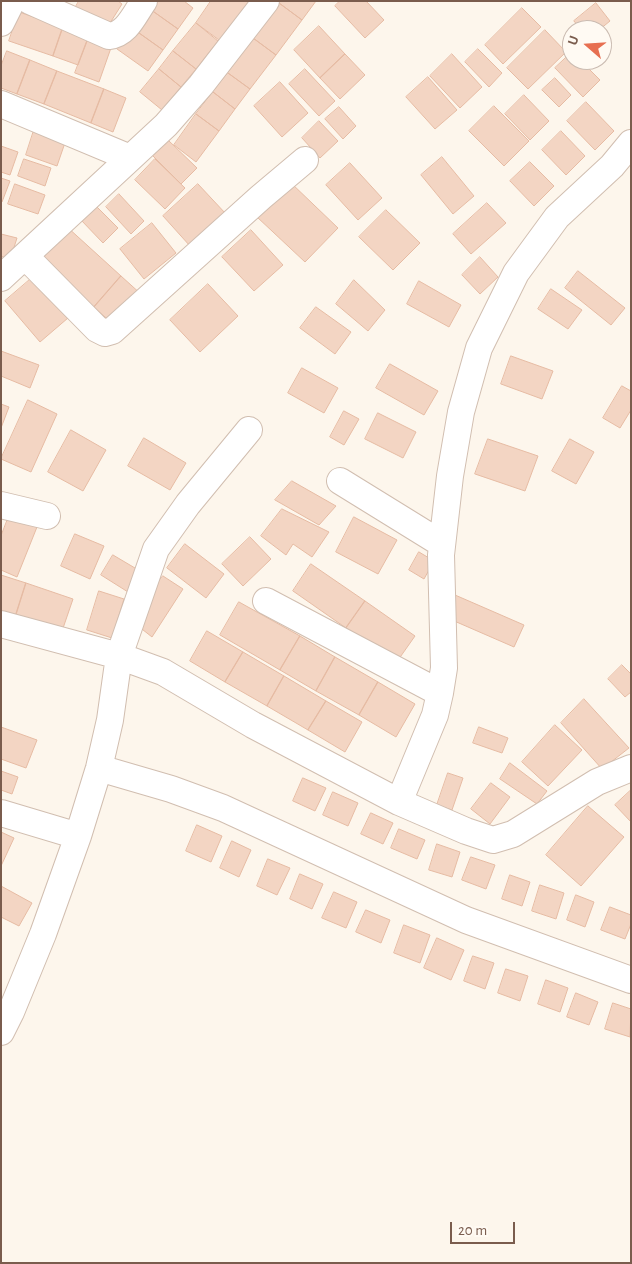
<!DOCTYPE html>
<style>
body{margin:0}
#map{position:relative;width:632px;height:1264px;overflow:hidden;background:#fdf6ec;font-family:"Alegreya Sans",sans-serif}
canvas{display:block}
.frame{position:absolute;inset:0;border:2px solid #7a5c4d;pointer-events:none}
.north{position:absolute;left:562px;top:20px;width:50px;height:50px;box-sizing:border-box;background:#fffaf3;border:1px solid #cabbb1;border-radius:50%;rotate:289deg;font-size:14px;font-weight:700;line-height:20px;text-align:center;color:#7a5c4d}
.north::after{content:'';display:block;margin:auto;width:18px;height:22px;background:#e76f51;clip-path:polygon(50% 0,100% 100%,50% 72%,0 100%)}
.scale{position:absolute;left:450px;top:1222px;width:65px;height:22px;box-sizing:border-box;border:2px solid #7a5c4d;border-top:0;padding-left:6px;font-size:15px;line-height:18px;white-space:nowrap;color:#7a5c4d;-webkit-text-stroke:4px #fffaf3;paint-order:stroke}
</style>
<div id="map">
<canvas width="632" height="1264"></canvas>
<div class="frame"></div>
<div class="north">U</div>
<div class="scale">20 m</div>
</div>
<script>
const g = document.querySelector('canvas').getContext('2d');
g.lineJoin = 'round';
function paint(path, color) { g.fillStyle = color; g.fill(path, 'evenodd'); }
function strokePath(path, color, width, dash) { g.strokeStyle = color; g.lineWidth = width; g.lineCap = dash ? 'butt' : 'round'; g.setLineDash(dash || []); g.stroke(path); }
const building = new Path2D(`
 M79 1H118L122 4 105 31 74 10Z
 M151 1H184L193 8 178 29 147 7Z
 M211 1H253L223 43 196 23Z
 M281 1H316L302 20 279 3Z
 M340 1H366L384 20 365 38 335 6Z
 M279 3 302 20 276 55 253 38Z
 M596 3 610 21 599 30H581L574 21Z
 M147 7 178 29 163 50 132 28Z
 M522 8 541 27 503 64 485 45Z
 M19 12 63 27 53 56 9 41Z
 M196 23 218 41 196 69 173 51Z
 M319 26 345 54 320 78 294 50Z
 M63 27 89 36 78 65 53 56Z
 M132 28 163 50 148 71 117 49Z
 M545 30 566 52 528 89 507 68Z
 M89 36 112 45 99 82 75 73Z
 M253 38 276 55 250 89 228 73Z
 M478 49 502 73 489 87 465 62Z
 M7 51 30 60 17 94 1 88V66Z
 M173 51 196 69 181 87 159 69Z
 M572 52V60H580L600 80 583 97 555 68Z
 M345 54 365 75 340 99 320 78Z
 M452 54 482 87 460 108 430 76Z
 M30 60 57 71 44 104 17 94Z
 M159 69 181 87 162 110 140 92Z
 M305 69 335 101 319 116 289 84Z
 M57 71 104 89 91 123 44 104Z
 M228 73 250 89 235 109 213 92Z
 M428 77 457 110 435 129 406 97Z
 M555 78 571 95 559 107 542 90Z
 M280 82 308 113 282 137 254 106Z
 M104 89 126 98 113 132 91 123Z
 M213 92 235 109 219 131 196 114Z
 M524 95 549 121 530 140 505 114Z
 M586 102 614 131 595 150 567 121Z
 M494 106 529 141 504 166 469 131Z
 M339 107 356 126 343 139 325 119Z
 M196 114 219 131 196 162 174 145Z
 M319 121 338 141 320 158 302 138Z
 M36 124 68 134 57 166 26 155Z
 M561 131 585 156 566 175 542 150Z
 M168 140 197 168 181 184 153 156Z
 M1 146 18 152 10 175 1 172Z
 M442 157 474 196 453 214 421 175Z
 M24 159 51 168 45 186 18 176Z
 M155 159 185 188 165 209 135 180Z
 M530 162 554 186 534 206 510 181Z
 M350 163 382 198 358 220 326 185Z
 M1 178 10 181 2 202H1Z
 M290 182 338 228 305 262 257 217Z
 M15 184 45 195 38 214 8 204Z
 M198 184 226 214 190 246 163 216Z
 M119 194 144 221 131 234 106 207Z
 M487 203 506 223 471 254 453 234Z
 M96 206 118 228 103 243 81 220Z
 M386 210 420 243 393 270 359 237Z
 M152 223 176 253 144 279 120 249Z
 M66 226 121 276 94 307 39 256Z
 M251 230 283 265 254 291 222 257Z
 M1 234 17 238 10 260 1 256Z
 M480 257 498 277 480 294 462 275Z
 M578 271 625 308 611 325 565 288Z
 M121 276 142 295 115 326 94 307Z
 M33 277 68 318 40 342 5 301Z
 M354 280 385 310 368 331 336 304Z
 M419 281 461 305 449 327 407 304Z
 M208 284 238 316 200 352 170 320Z
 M551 289 582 310 568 329 538 309Z
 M316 307 351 332 335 354 300 328Z
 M1 351 39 365 30 388 1 376Z
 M511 356 553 371 542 399 501 384Z
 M390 364 438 391 424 415 376 388Z
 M302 368 338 388 324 413 288 393Z
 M622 386 631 391V410L620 428 603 418Z
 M28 400 57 414 31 472 1 459Z
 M1 404 9 407 1 428Z
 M344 411 359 419 344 445 330 437Z
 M378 413 416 432 403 458 365 439Z
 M71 430 106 450 83 491 48 472Z
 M144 438 186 463 170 490 128 466Z
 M488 439 538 456 525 491 475 474Z
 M570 439 594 452 576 484 552 471Z
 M292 481 336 506 319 525 275 500Z
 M282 509 329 532 312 557 293 544 286 555 261 536Z
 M9 516 37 527 17 577 1 570V536Z
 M354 517 397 540 378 574 336 552Z
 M75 534 104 546 90 579 61 566Z
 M250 537 271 559 243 586 222 564Z
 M185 544 224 574 206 598 167 568Z
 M419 552 434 561 424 579 409 570Z
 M113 555 140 571 128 592 101 575Z
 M311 564 365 601 346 628 293 591Z
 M1 575 26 583 14 621 1 617Z
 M163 576 183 589 152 637 133 622 136 610Z
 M26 583 73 599 60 637 14 621Z
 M99 591 124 599 112 638 87 630Z
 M455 595 524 625 514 647 445 617Z
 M365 601 415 636 396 663 346 628Z
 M239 602 300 636 280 670 220 635Z
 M207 631 243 652 225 682 190 661Z
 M300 636 335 657 316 691 280 670Z
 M243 652 284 676 267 706 225 682Z
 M335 657 378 682 359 715 316 691Z
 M622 665 631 674V692L625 697 608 679Z
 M284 676 326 701 308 730 267 706Z
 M378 682 415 704 396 737 359 715Z
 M584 699 629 748 602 769 561 723Z
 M326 701 362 722 345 752 308 730Z
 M555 725 582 750 548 786 522 762Z
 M1 727 37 740 26 768 1 759Z
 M479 727 508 738 502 753 473 743Z
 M510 763 547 791 537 804 500 779Z
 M1 771 18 777 12 794 1 790Z
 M448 773 463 778 452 810 437 805Z
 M303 778 326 788 315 811 293 801Z
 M491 783 510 797 490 824 471 809Z
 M631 790V822L615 805Z
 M333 792 358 803 348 826 323 815Z
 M588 806 624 837 581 886 546 855Z
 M371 813 393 823 383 844 361 834Z
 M197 825 222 836 211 862 186 851Z
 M399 829 425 840 417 859 391 848Z
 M1 832 14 838 1 866Z
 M232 841 251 850 239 877 220 868Z
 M437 844 460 852 452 877 429 870Z
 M471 857 495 865 486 889 462 880Z
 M268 859 290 868 277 895 257 886Z
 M300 874 323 884 312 909 290 899Z
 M510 875 530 882 522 906 502 899Z
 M540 885 564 893 556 919 532 911Z
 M1 886 32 903 19 926 1 917Z
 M334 892 357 902 346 928 322 918Z
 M576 895 594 902 585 927 567 920Z
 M610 907 631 915V924L625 939 601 930Z
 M366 910 390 920 381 943 356 932Z
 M404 925 430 935 420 963 394 953Z
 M437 938 464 950 451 980 424 968Z
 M473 956 494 963 485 989 464 981Z
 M506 969 528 976 520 1001 498 993Z
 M546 980 568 988 560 1012 538 1004Z
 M576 993 598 1002 589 1025 567 1017Z
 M613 1003 631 1009 630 1037 605 1029Z`);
paint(building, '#f3d5c3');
strokePath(building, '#e6bba3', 1);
const minor = new Path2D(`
 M30 1 109 36C127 34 134 15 144 1
 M1 23 12 1
 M1 104 130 158
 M25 256 97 329 105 333 112 331 261 197 305 160
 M1 278 166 125 201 85 266 1
 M340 481 442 544
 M1 505 47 516
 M266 601 440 693
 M1 624 119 656 163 672 253 725 399 802 466 831 493 840 513 834 597 782 631 768
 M99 768 171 789 223 808 466 920 631 980
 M399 802 435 715 440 693 444 668 441 555 450 476 461 412 479 348 516 273 557 217 612 166 631 143
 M1 813 78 836
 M1 1032 11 1012 43 934 78 836 99 768 110 720 119 656 156 549 188 504 249 430`);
strokePath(minor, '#d1beb0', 28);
strokePath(minor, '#fff', 26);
</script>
